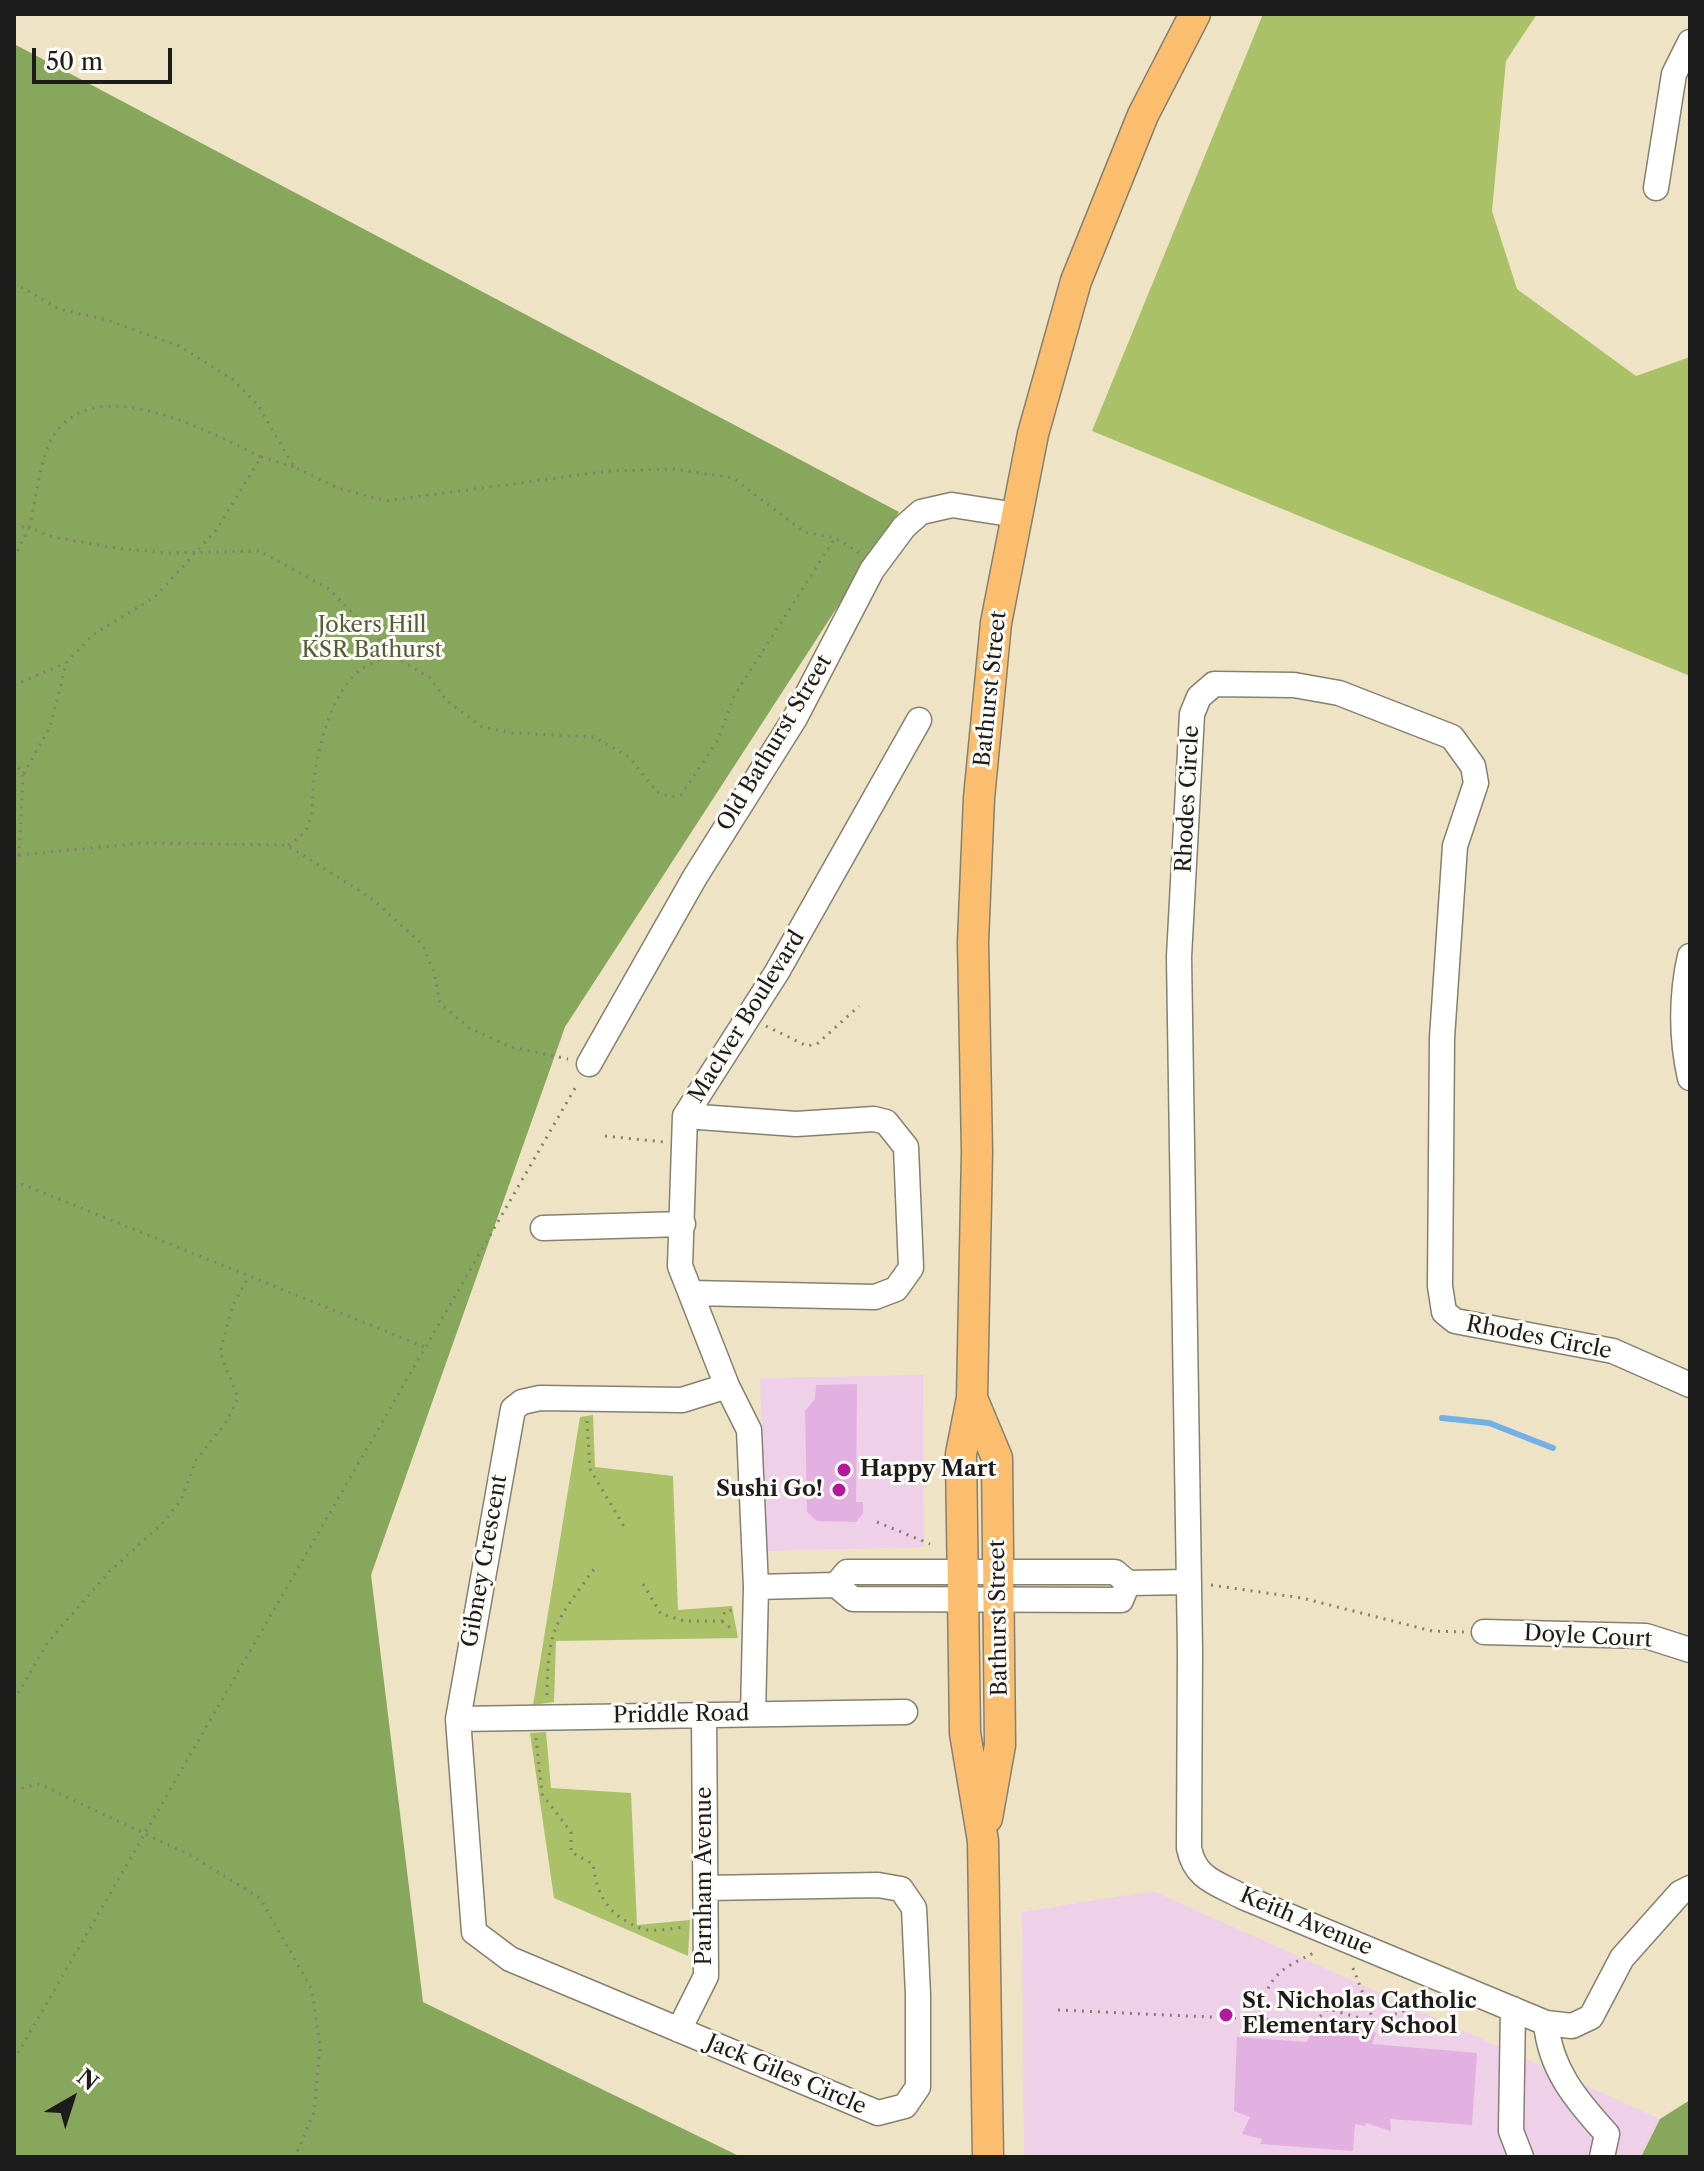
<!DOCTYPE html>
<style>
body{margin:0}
#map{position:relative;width:1704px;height:2171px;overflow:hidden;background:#eee4c5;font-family:"Libre Caslon Text",serif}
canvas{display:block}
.frame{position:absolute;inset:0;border:16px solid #1c1c1c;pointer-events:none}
.north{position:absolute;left:32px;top:2059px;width:80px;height:80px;-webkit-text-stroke:6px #fdfcf7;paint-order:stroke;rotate:39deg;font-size:22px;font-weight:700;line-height:32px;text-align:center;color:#1c1c1c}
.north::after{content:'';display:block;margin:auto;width:28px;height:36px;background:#1c1c1c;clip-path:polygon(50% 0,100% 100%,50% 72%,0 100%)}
.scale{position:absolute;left:32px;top:48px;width:140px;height:36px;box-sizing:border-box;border:4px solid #1c1c1c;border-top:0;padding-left:10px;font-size:24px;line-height:28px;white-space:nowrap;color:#1c1c1c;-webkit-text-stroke:6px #fdfcf7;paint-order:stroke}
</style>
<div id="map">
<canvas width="1704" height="2171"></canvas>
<div class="frame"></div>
<div class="north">N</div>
<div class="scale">50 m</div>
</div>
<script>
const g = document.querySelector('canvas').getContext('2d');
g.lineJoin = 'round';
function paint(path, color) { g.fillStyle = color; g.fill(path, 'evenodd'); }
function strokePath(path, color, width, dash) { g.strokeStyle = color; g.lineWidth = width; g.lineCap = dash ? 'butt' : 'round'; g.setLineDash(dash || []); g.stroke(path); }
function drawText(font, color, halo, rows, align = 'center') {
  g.font = font + ' "Libre Caslon Text",serif'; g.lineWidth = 6; g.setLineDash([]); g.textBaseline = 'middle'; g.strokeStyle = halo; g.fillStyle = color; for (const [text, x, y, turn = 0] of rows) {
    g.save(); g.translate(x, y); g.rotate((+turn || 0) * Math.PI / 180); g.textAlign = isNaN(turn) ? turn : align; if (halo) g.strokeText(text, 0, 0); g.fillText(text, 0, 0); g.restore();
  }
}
paint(new Path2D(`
 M923 1375 924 1547 767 1551 760 1378Z
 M1153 1891 1660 2119 1641 2157H1024L1022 1912Z`), '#eed0e8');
paint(new Path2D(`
 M1263 14H1537L1506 61 1492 211 1517 289 1636 376 1690 357V676L1092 431Z
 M593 1415 595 1467 673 1476 678 1610 732 1606 738 1638 556 1641 554 1702 533 1705 580 1417Z
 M546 1732 551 1788 631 1793 637 1925 690 1920 688 1956 554 1898 530 1733Z`), '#aac167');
paint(new Path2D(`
 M14 44 899 512 565 1027 371 1575 423 2002 741 2157H14Z
 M1690 2100V2157H1641L1660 2119Z`), '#87a75c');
strokePath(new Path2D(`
 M1442 1418 1489 1423 1553 1448`), '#73b0e5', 6);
paint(new Path2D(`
 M857 1384 856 1502H863V1513L856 1522 817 1521 807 1512 805 1411 815 1399 816 1385Z
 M1334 2019 1376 2033 1372 2044 1477 2053 1472 2125 1390 2119 1391 2131 1366 2123 1365 2126 1355 2124 1353 2151 1260 2144 1262 2139 1242 2134 1250 2117 1234 2111 1237 2037 1307 2042 1311 2032 1322 2033Z`), '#e2b1e1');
const minor = new Path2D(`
 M1656 188 1674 74 1690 42
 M1690 956C1681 995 1681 1039 1690 1078
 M589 1064 695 877 795 718 872 570 904 527 921 512 952 505 1016 515
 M685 1116 796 1124 874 1119 886 1122 906 1147 911 1268 896 1289 875 1297 691 1293
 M543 1228 683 1224
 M1690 1385 1613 1351 1455 1321 1444 1312 1440 1286 1442 1038 1455 846 1476 783 1473 766 1452 737 1339 693 1294 685 1214 684 1199 697 1192 714 1179 957 1190 1650 1189 1848C1195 1879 1217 1883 1243 1897L1546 2023 1572 2026 1591 2017 1622 1958 1680 1893 1690 1888
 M836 1585 847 1572H1115L1128 1583 1188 1582
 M756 1587 836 1585 853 1599 1121 1600 1128 1583
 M1484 1632 1646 1636 1690 1650
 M753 1714 756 1587 749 1430 727 1386 680 1266 685 1116 777 972 919 720
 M458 1719 905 1712
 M706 1888 878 1885 901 1889 914 1908 918 1995V2087L905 2106 878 2113 510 1959 474 1932 458 1719 513 1409 522 1402 540 1398 682 1400 727 1386
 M1513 2009 1511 2131 1521 2157
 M1546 2023C1550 2069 1576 2100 1607 2134L1602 2157
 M679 2030 706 1976 704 1716`);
const major = new Path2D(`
 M972 1398 997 1458 1000 1745 987 1818
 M988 2157 983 1841 965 1733 961 1454 972 1398 977 1152 973 942 979 798 996 623 1033 434 1076 281 1143 115 1195 14`);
strokePath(minor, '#858070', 27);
strokePath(major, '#858070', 33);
strokePath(new Path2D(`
 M14 283 59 309 107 320 179 346 232 379 258 405 294 467 338 488 385 501 609 471 674 469 733 478 804 532 835 538 860 553
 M261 457 294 467
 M14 525 29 528C35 504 41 456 52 438 94 368 209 432 261 457L217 529 155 597 94 634 66 663 50 727 23 775
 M14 558 29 528 53 537 116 548 166 553 260 551 329 589 397 658 430 678 447 701 482 727 513 733 594 737 629 757 657 792 670 797 681 795 718 740 734 696 835 538
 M14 685 66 663
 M14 761 23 775 19 855 14 856
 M288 845C297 839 306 833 309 823 314 810 312 793 314 779 321 733 339 657 397 658
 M19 855 141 843 287 845 371 898 422 944 434 972 440 1003 469 1028 511 1047 568 1059
 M766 1026 807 1046 817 1044 859 1006
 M605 1136 664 1142
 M14 1181 425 1347
 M587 1421 590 1469 625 1528
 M877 1522 930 1544
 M643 1584 661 1614 685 1621H722L725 1611 733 1610
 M1211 1585 1302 1598 1432 1631 1464 1632
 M722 1621 734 1631
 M547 1695C548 1627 555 1623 594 1569
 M14 1700 48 1642 110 1571 162 1524 181 1500 196 1460 226 1422 238 1398 220 1352 233 1305 249 1276
 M536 1738 542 1794 571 1832V1852L593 1864C597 1896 608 1915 640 1928 652 1933 673 1928 686 1927
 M14 1790 39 1784 190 1855 260 1898 312 1990 320 2046 314 2112 295 2157
 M1353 1968 1374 2022 1431 2001
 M1058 2010 1297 2021H1315L1328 2009 1374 2022
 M1258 2019C1268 1977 1277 1970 1316 1952
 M14 2060 578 1083`), '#858070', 3, [2, 6]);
strokePath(minor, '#fff', 24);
strokePath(major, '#fbbe6e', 30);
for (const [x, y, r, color] of [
 [844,1470,8,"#b5179e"],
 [839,1490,8,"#b5179e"],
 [1226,2015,8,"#b5179e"]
]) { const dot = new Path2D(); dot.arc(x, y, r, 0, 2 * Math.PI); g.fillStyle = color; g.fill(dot); strokePath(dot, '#fdfcf7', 3); }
drawText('22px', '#555e3a', '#fdfcf7', [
 ["Jokers Hill",372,626],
 ["KSR Bathurst",372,651]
]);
drawText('22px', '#1c1c1c', '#fdfcf7', [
 ["Bathurst Street",991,689,-84],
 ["Old Bathurst Street",775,743,-59],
 ["Rhodes Circle",1188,799,-87],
 ["MacIver Boulevard",747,1017,-58],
 ["Rhodes Circle",1539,1338,11],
 ["Gibney Crescent",485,1561,-80],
 ["Bathurst Street",999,1618,-91],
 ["Doyle Court",1588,1637,3],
 ["Priddle Road",681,1715,-1],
 ["Parnham Avenue",705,1876,-90],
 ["Keith Avenue",1306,1922,23],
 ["Jack Giles Circle",786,2075,23]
]);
drawText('bold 22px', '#1c1c1c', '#fdfcf7', [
 ["Happy Mart",860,1470],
 ["Sushi Go!",823,1490,"right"],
 ["St. Nicholas Catholic",1242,2002],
 ["Elementary School",1242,2027]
], 'left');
</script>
